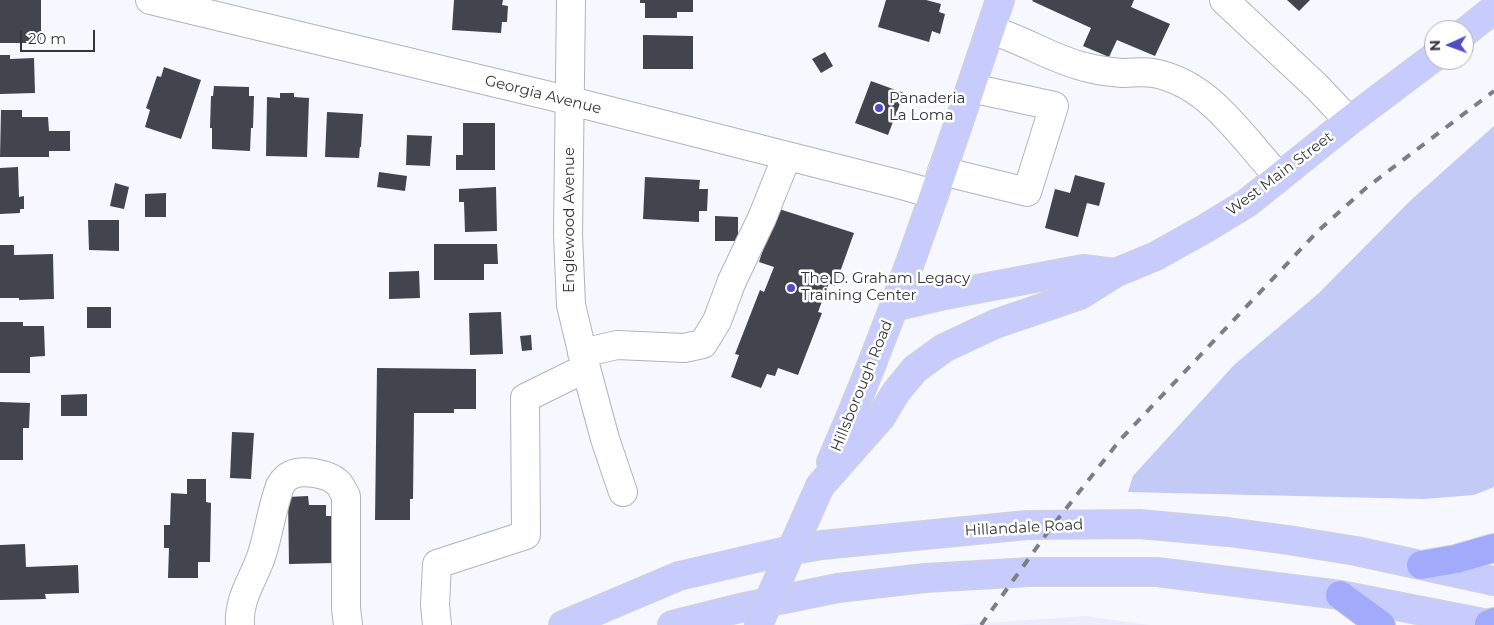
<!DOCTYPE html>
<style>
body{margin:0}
#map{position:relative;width:1494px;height:625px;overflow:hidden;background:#f6f7ff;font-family:Montserrat,sans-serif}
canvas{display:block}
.north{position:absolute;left:1424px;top:20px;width:50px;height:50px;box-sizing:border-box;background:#fff;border:1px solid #aeaeb0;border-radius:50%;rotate:268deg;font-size:14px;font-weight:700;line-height:20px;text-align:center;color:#34353a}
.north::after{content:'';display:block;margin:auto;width:18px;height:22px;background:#514cc3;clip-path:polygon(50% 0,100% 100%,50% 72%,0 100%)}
.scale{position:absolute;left:20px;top:30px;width:75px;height:22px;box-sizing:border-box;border:2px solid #34353a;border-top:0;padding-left:6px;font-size:15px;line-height:18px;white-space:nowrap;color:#34353a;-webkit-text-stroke:4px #fff;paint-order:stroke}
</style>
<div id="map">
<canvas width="1494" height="625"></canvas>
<div class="north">N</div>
<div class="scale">20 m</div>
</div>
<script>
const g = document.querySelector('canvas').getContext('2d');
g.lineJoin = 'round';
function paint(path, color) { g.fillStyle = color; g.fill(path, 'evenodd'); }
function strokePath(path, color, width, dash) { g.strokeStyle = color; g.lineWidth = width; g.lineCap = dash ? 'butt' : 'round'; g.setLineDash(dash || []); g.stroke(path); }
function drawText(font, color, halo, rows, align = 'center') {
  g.font = font + ' Montserrat,sans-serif'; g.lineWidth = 5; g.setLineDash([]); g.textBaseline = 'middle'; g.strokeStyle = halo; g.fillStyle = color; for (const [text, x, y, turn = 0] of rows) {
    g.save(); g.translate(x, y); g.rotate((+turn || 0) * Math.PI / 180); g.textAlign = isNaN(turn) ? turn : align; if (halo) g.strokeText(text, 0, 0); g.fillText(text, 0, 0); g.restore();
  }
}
paint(new Path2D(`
 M1085 616 1150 625H956Z`), '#ebedfd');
paint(new Path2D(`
 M1494 126V487L1474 495 1424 499 1128 492 1133 476 1234 365 1319 293 1411 200Z`), '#c4caf6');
paint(new Path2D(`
 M0 0H41V43H0Z
 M454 0H503L502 5 508 6 507 22H502L501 33 452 30Z
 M640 0H693V12H677V18H645V3H640Z
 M886 0H926L941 4 939 12 945 14 940 34 932 31 929 42 878 27Z
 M1033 0H1134L1131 7 1170 24 1155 56 1117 40 1109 57 1083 46 1091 28 1032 1Z
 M1287 0H1310L1299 11Z
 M643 35 693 36V69H643Z
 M825 52 833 66 821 73 812 59Z
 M0 55H10V59L34 58 35 93 0 94Z
 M164 67 201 80 181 139 145 127 150 110 146 108 157 76 161 77Z
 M871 81 904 93 888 135 855 123Z
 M214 86 249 87V96H254L253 128H251L250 151 212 149V128H210L211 96H213Z
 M280 93H294V97L309 98 307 157 266 156 267 97 280 98Z
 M1 110H22V117H48L49 131H70V151H49V157H0Z
 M327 112 363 114 361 147H360L359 158 325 157Z
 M463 123H495V170H456V155H463Z
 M407 135 432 136 430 166 406 165Z
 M18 167 19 197 24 196V209H20V213L0 214V168Z
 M379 172 407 176 405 191 377 187Z
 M1075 175 1105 183 1099 206 1087 203 1078 237 1045 228 1055 189 1070 193Z
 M645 177 700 180 699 189H708L707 211H699V222L643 219Z
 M115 183 129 187 124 209 110 206Z
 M496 187 497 231 465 232 464 202H459V189Z
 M166 193V217H145V194Z
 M776 208 854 233 835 286 829 283 818 312 822 313 798 375 778 368 775 376 767 374 761 388 731 377 739 355 735 354 760 290 764 292 774 267 759 262Z
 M715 216 738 217V241H715Z
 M88 220H119V251L89 250Z
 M434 244H497L498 264H484V280H434Z
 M0 245H14V255L53 254 54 299 19 300V298H0Z
 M419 271 420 298 389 299V272Z
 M87 307H111V328H87Z
 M501 312 503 354 470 355 469 313Z
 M0 322H23V326H44L45 356 30 357V373H0Z
 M531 335 532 350 522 351 520 336Z
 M377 368 476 369V409H454V413H414L413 499H410V520H375Z
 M87 394V416H61V395Z
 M0 402 30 403 29 428H23V460H0Z
 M232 432 254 433 251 479 230 478Z
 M187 479H206V502L211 503 210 562H198V578H168L169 548H164V525H170L171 493 187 494Z
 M308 496 309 505H326V516H332V533H334L335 563 289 564 288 497Z
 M25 544 26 567 78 565 79 593 45 594 46 599 0 600V545Z`), '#42444e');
const minor = new Path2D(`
 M150 0 571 101 898 184 934 194
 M571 0 568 234 571 305 586 368 605 439 623 492
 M1224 0 1317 87 1349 121
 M990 30C1023 39 1051 59 1085 67 1096 70 1110 72 1122 73 1132 73 1143 71 1153 73 1210 83 1242 138 1279 177
 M942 171 1027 192 1054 106 971 88
 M582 353 617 345 684 348 703 344 717 321 732 281 762 218 787 156
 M240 625C238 598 254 579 262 554 269 532 272 508 280 486 283 481 286 477 291 475 303 469 328 474 337 482 341 485 343 492 346 496V608L348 625
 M437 625 435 605 437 564 526 535 525 398 586 368`);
const major = new Path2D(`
 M1464 33 1494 9
 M894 307 945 295 1083 269 1115 273
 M831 462C897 312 948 155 1000 0
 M820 486 881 417 896 392 915 369 944 348 995 324 1080 295 1115 273 1156 256 1206 228 1247 203 1349 121 1434 57
 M563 625 679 576 782 552 822 545 1027 525 1139 524 1228 532 1288 540 1356 551 1494 581
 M672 625 740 608 838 588 925 578 1030 572H1157L1340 595 1494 625`);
const highway = new Path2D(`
 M1421 565 1456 559 1494 548
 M1340 595 1381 625
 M1489 624 1494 622`);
strokePath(minor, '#b1b3bf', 30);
strokePath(major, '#d2d3d4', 30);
strokePath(highway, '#d2d3d4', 30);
strokePath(minor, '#fff', 28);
strokePath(major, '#c7ccfd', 28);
strokePath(highway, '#a2aafb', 28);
strokePath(new Path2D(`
 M981 625 1050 529 1120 440 1319 230 1366 188 1494 91`), '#7d7e84', 4, [9, 9]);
const majorBridge = new Path2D(`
 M758 625 820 486`);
strokePath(majorBridge, '#d2d3d4', 30, []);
strokePath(majorBridge, '#c7ccfd', 28);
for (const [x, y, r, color] of [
 [879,108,5,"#514cc3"],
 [791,288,5,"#514cc3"]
]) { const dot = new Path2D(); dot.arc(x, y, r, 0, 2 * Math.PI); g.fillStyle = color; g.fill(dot); strokePath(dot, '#fff', 2); }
drawText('15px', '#34353a', '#fff', [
 ["Georgia Avenue",543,95,14],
 ["West Main Street",1280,174,-37],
 ["Englewood Avenue",570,220,-90],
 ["Hillsborough Road",862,386,-68],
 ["Hillandale Road",1024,528,-3]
]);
drawText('15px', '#34353a', '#fff', [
 ["Panaderia",889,99],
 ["La Loma",889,116],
 ["The D. Graham Legacy",801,279],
 ["Training Center",801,296]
], 'left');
</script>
